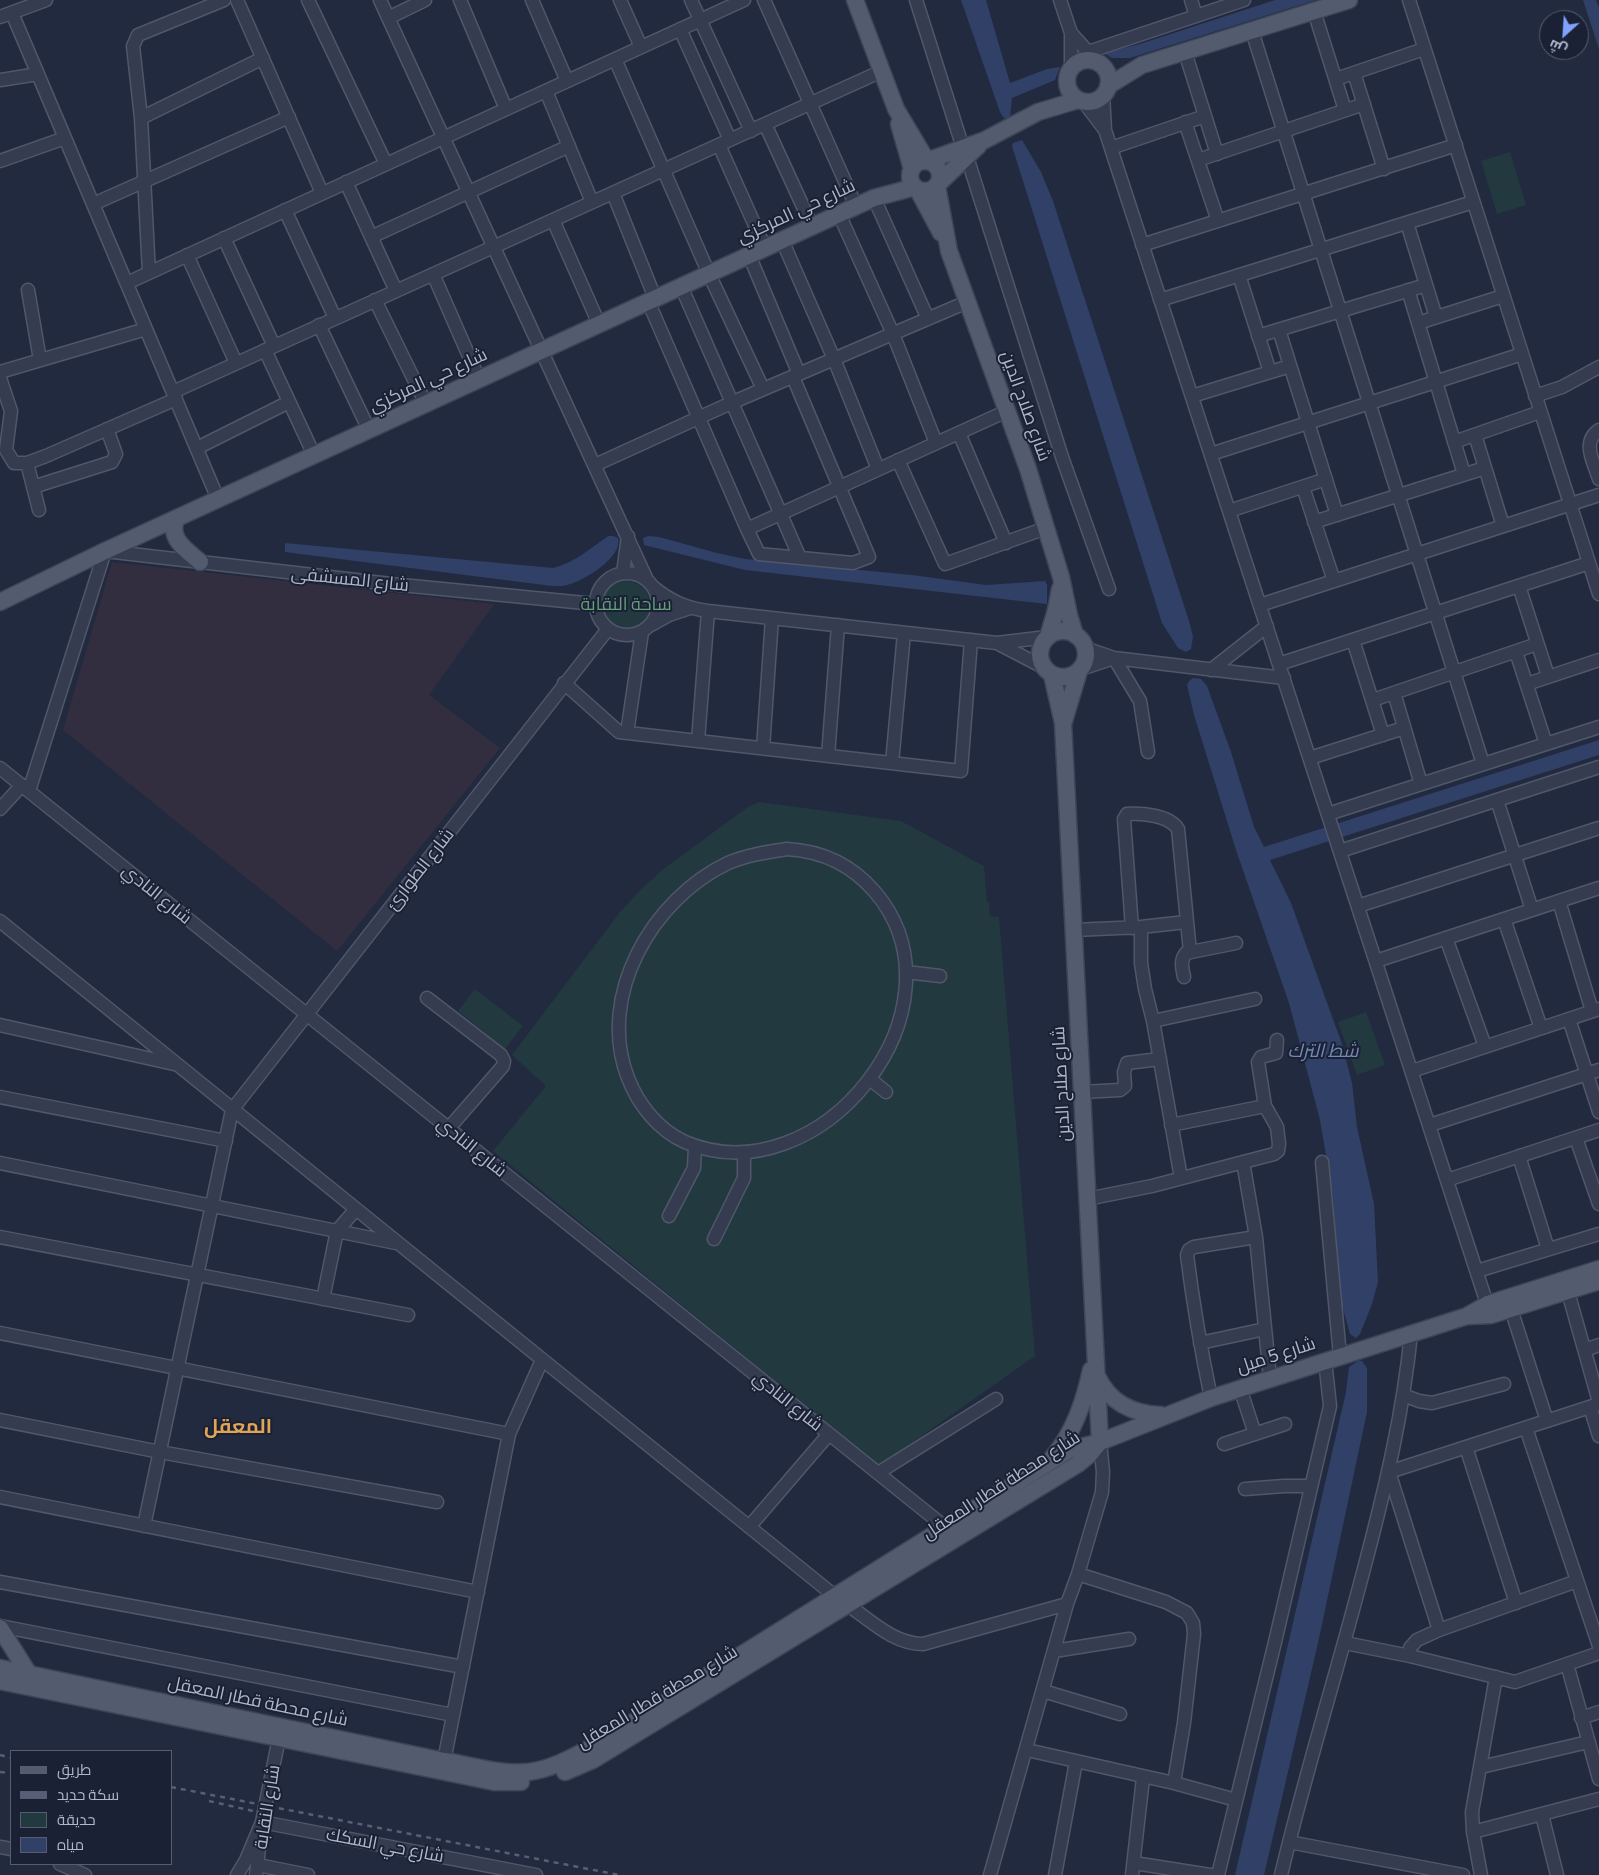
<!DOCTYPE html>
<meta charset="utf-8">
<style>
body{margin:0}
#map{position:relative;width:1599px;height:1875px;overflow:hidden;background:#212a3f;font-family:Commissioner,Cairo,sans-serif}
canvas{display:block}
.legend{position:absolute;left:10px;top:1750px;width:162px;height:115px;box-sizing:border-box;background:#1a2134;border:1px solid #565d70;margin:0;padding:6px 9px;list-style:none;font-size:15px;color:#b1b7ca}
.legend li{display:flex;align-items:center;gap:10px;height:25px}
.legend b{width:25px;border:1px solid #565d70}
.north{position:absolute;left:1539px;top:10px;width:50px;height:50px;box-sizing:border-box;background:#1a2134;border:1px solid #565d70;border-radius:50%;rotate:206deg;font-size:14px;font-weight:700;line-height:20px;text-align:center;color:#b1b7ca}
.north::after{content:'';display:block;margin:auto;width:18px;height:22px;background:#81a1ff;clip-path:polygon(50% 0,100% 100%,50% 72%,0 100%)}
</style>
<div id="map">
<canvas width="1599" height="1875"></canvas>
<ul class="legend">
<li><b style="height:6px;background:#535b6f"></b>طريق</li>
<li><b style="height:6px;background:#565f76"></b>سكة حديد</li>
<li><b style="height:14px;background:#233940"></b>حديقة</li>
<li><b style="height:14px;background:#314066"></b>مياه</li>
</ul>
<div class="north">ش</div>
</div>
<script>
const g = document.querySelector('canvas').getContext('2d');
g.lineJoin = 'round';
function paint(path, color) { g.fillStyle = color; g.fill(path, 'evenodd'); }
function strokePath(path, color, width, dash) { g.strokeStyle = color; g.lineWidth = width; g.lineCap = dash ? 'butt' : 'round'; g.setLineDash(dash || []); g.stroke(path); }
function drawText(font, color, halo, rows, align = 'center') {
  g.font = font + ' Commissioner,Cairo,sans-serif'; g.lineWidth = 4; g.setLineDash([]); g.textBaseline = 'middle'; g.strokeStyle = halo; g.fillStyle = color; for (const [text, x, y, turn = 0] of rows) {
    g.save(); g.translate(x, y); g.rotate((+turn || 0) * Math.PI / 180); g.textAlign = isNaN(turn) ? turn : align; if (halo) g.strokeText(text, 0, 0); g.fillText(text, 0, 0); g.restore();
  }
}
paint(new Path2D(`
 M112 562 494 604 429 695 500 748 337 951 63 730Z`), '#322e3f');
paint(new Path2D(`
 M1510 152 1526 205 1497 214 1481 161Z
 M602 605a24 24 0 1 1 48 0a24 24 0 1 1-48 0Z
 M759 802 901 821 984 866 987 902H989L990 916 999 917 1035 1356 879 1466 493 1151 546 1086 512 1055 620 912 643 887 666 867 748 807Z
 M475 989 523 1026 505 1049 458 1011Z
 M1366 1012 1385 1065 1357 1075 1338 1022Z`), '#233940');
paint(new Path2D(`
 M961 0H986L1010 83 1047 69 1060 67 1055 80 1012 98 1010 118 1007 120 1003 117 1000 112Z
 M1275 0H1316L1130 58H1112L1103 53 1140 44Z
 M1583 0H1596L1599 8V49Z
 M1022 140 1041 172 1053 201 1190 624 1193 637 1191 649 1186 652 1178 648 1162 623 1012 146 1013 143Z
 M608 536H613L618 538C623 558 583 581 567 585 560 587 551 586 544 585L285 552V543L553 568C574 563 590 549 608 536Z
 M648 536 659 537 717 553 745 559 912 575 986 585 1045 581 1047 585V604L745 570 644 545 643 538Z
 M1193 678 1201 679 1207 686 1231 752 1254 827 1264 847 1599 740V755L1270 860 1291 903 1342 1044 1352 1083 1357 1127 1374 1204 1378 1282 1372 1304 1360 1334 1356 1338 1350 1334 1342 1305 1337 1268 1333 1196 1320 1120 1289 1003 1236 850 1194 715 1187 685 1189 681Z
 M1358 1361H1362L1367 1368V1412L1318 1643 1264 1875H1235L1346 1392 1349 1367Z`), '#314066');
const minor = new Path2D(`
 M237 0 322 193
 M308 0 386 164
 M380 0 647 580
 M460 0 506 109
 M532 0 567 81
 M620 0 641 47
 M691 0 751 131
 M764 0 856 206
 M916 0 963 148
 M1060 0 1071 33V69
 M1191 0 1196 16
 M1409 0 1599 594
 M1314 11 1345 110
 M12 13 218 499
 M0 17 46 0
 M388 18 425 0
 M680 29 730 140
 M1252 31 1483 764
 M1071 33 1097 62
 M1088 52 1244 0
 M1185 52 1217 154
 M615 59 709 274 763 389
 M1354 73 1384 169
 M1336 79 1424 49
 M0 80 38 74
 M546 91 592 202
 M1103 94 1105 130 1490 1313
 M1083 101 1105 130
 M141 118 263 58
 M1185 122 1218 221
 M765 124 812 226
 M719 145 765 248
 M1111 148 1205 116
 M967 157 1062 457 1109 589
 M1198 160 1364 104
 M0 161 65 138
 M346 182 396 291
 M613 193 655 298
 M874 198 928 319
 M100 201 289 117
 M285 210 335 318
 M839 214 893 334 936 443
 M553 220 599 324
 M1407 223 1436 317
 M371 237 569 146
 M224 238 274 346
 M782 240 834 359 878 469
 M1142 245 1456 145
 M187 255 236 363
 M749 255 799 374
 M149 273 141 118 133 46 138 35 224 0
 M433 274 479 379
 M1239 275 1270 372
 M127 283 744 0
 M681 286 800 558
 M28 290 40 360
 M1408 290 1464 474
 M375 300 426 404
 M1160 300 1473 202
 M648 301 747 529 759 554 853 563 869 557 793 377
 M1418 323 1503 296
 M319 325 369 430
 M1279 330 1337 515
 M1258 336 1426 285
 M265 350 314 455
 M0 372 146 329
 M0 378 11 411 6 450 14 463H27L46 456 176 399
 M173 392 882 71
 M1192 396 1290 366
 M1535 396 1562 387 1599 367
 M1599 430C1581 442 1594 463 1599 479
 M959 433 1006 543
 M1475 435 1503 526
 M1454 442 1540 412
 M197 448 289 402
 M1211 454 1522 354
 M898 460 945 564 1046 528
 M27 463 39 510
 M595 465 731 403 967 302
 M33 487 112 462 116 454 107 429
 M1303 487 1334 581
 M1229 511 1326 479
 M1314 522 1485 468
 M747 529 1007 411
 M596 604a31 31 0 1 1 62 0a31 31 0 1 1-62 0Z
 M623 573 628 536
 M652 586C670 601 686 608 708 611L997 643 1047 637
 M1519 586 1548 676
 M1260 605 1599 495
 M651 625 669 615 690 608
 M1353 640 1383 735
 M997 643 1043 667
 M1085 648 1114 658 1284 678
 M1516 652 1546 744
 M1114 658 1140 701 1148 752
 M1279 664 1589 563
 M1081 669 1114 658
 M1211 670 1267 626
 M564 683 619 732 961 771 971 640
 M1527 684 1599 660
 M1394 693 1421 784
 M1373 700 1537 644
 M627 733 642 632
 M698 741 708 611
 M763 748 772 618
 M828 756 838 625
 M1310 758 1404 728
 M892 763 904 633
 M0 768 945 1527
 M29 791 105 551 391 584 595 604
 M1497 800 1532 910
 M0 809 22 785
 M1328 814 1599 727
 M787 849C822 851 852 865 875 892 973 1007 820 1199 685 1142 658 1130 638 1104 628 1078 596 996 652 899 728 863 747 855 767 852 787 849Z
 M1340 851 1599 767
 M1559 901 1592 1011
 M1358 906 1599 828
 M1504 919 1541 1028
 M0 921 836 1597
 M1141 927V963L1145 989 1153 1021 1181 1178
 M1132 928 1124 819 1127 814C1142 813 1169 815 1178 829L1190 952
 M1074 930 1141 927 1186 922
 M1446 938 1485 1046
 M1376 961 1599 888
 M906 972 940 976
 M1184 977C1182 968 1180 960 1186 953L1236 943
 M427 998 501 1055 504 1061 503 1066 449 1128
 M1569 1019 1599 1112
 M1153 1021 1255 999
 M0 1025 174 1064
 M1412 1071 1599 1009
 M870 1079 886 1092
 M1082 1092 1120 1090 1125 1086 1124 1072 1127 1063 1160 1059
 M0 1097 226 1141
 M1171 1125 1265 1106
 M1430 1125 1599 1070
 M1576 1138 1599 1204
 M1519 1156 1548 1249
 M1243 1162 1256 1237 1270 1378
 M1322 1162 1340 1356
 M0 1163 396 1243
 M1447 1180 1599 1130
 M1087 1199 1152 1186 1274 1154 1278 1151 1279 1144 1277 1127 1265 1106 1258 1062 1261 1057 1276 1053 1277 1040
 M669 1216 694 1168 695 1146
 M0 1237 408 1315
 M714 1239 744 1178V1152
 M1477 1271 1599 1234
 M1568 1292 1599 1402
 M323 1299 337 1231 356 1209
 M1511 1309 1547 1421
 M0 1333 509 1434
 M1200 1343 1265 1329
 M1585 1350 1599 1345
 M1240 1388 1255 1434
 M1403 1395 1419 1401 1432 1403 1504 1384
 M1211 1398C1201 1350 1193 1303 1187 1255L1189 1250 1194 1247 1256 1237
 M1590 1407 1599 1436
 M0 1420 160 1452 437 1502
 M1526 1428 1599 1646
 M1224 1444 1285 1424
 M1466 1447 1516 1603
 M878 1473 996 1399
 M1245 1489 1284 1486H1311
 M0 1497 478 1592
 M144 1526 232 1110 608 629
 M749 1527 829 1434
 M1078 1574 1166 1602 1187 1613 1193 1623 1194 1634 1184 1723 1174 1783
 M0 1582 463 1667
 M848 1605C871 1621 894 1644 923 1644L1067 1604
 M0 1626 453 1715
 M1439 1630 1389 1472 1599 1404
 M1345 1643 1410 1656 1515 1682 1599 1653
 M1054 1651 1129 1639
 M1410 1656V1648L1417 1640 1439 1630 1577 1581
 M1567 1664 1599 1779
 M1043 1691 1120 1714
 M1581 1718 1599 1712
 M1027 1750 1174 1783 1236 1800
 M444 1761 509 1434 542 1360
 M1481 1767 1588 1742
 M1542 1815 1557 1875
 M1473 1832 1599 1799
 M1289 1842 1463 1875
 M0 1847 11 1849
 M1134 1863 1210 1875
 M60 1864 85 1875
 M258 1865 308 1875
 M237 1875 246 1860 262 1822 536 1875
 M256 1875 262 1822 279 1738
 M990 1875 1067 1604 1078 1574 1102 1492 1103 1472 1100 1442
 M1055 1875 1076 1762
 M1132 1875 1143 1778
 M1218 1875 1275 1642 1330 1406 1325 1360
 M1281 1875C1306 1770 1339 1666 1366 1561 1386 1485 1403 1413 1411 1334
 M1481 1875 1473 1832 1472 1812 1496 1677`);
const major = new Path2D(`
 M855 0 896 109 927 161 985 140 1038 112 1078 100
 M1067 81a21 21 0 1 1 42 0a21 21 0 1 1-42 0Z
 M1108 86 1142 65 1349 0
 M899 124 912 169
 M910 176a15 15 0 1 1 30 0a15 15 0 1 1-30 0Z
 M937 185 979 145
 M937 186 949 251 1028 469 1061 577 1069 615 1075 635
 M918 190 941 233
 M177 518C166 538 188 551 200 562
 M0 602 105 551 874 198 915 187
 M1040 654a23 23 0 1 1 46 0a23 23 0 1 1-46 0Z
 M1048 637 1056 610 1060 589
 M1052 675 1063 723 1100 1442
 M1064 721 1079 671
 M1470 1316 1491 1315 1599 1281
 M1097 1376C1109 1402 1133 1414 1161 1415
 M1053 1457C1074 1432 1084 1402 1091 1370
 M0 1628 29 1674 28 1680
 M0 1668 444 1761C471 1765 501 1775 528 1772 554 1769 578 1754 600 1743L1069 1450 1100 1442 1211 1398 1467 1316 1488 1304 1599 1269
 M0 1681 460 1775 494 1782H521
 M565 1772 593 1760 1078 1464 1090 1454 1100 1442`);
strokePath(minor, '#50576a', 15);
strokePath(major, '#3e4558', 19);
strokePath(minor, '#353c4f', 12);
strokePath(major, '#535b6f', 16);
strokePath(new Path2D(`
 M0 1755 11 1758
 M0 1772 11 1773
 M171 1787 619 1875
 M209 1801 262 1813`), '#565f76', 2.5, [5, 5]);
drawText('18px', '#b1b7ca', '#1a2134', [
 ["شارع حي المركزي",796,211,-25],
 ["شارع حي المركزي",428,380,-25],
 ["شارع صلاح الدين",1026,406,70],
 ["شارع المسشفى",350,579,6],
 ["شارع الطوارئ",420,869,-52],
 ["شارع النادي",157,894,39],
 ["شارع صلاح الدين",1061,1084,-93],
 ["شارع النادي",472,1147,39],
 ["شارع 5 ميل",1276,1355,-18],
 ["شارع النادي",788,1401,39],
 ["شارع محطة قطار المعقل",1001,1485,-33],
 ["شارع محطة قطار المعقل",657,1697,-31],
 ["شارع محطة قطار المعقل",258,1701,12],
 ["شارع النقابة",267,1807,-81],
 ["شارع حي السكك",385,1845,11]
]);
drawText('18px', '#659e79', '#1a2134', [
 ["ساحة النقابة",626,604]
]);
drawText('italic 19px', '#7588b5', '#1a2134', [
 ["شط الترك",1323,1051]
]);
drawText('bold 20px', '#e0a456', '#1a2134', [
 ["المعقل",238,1426]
]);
</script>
